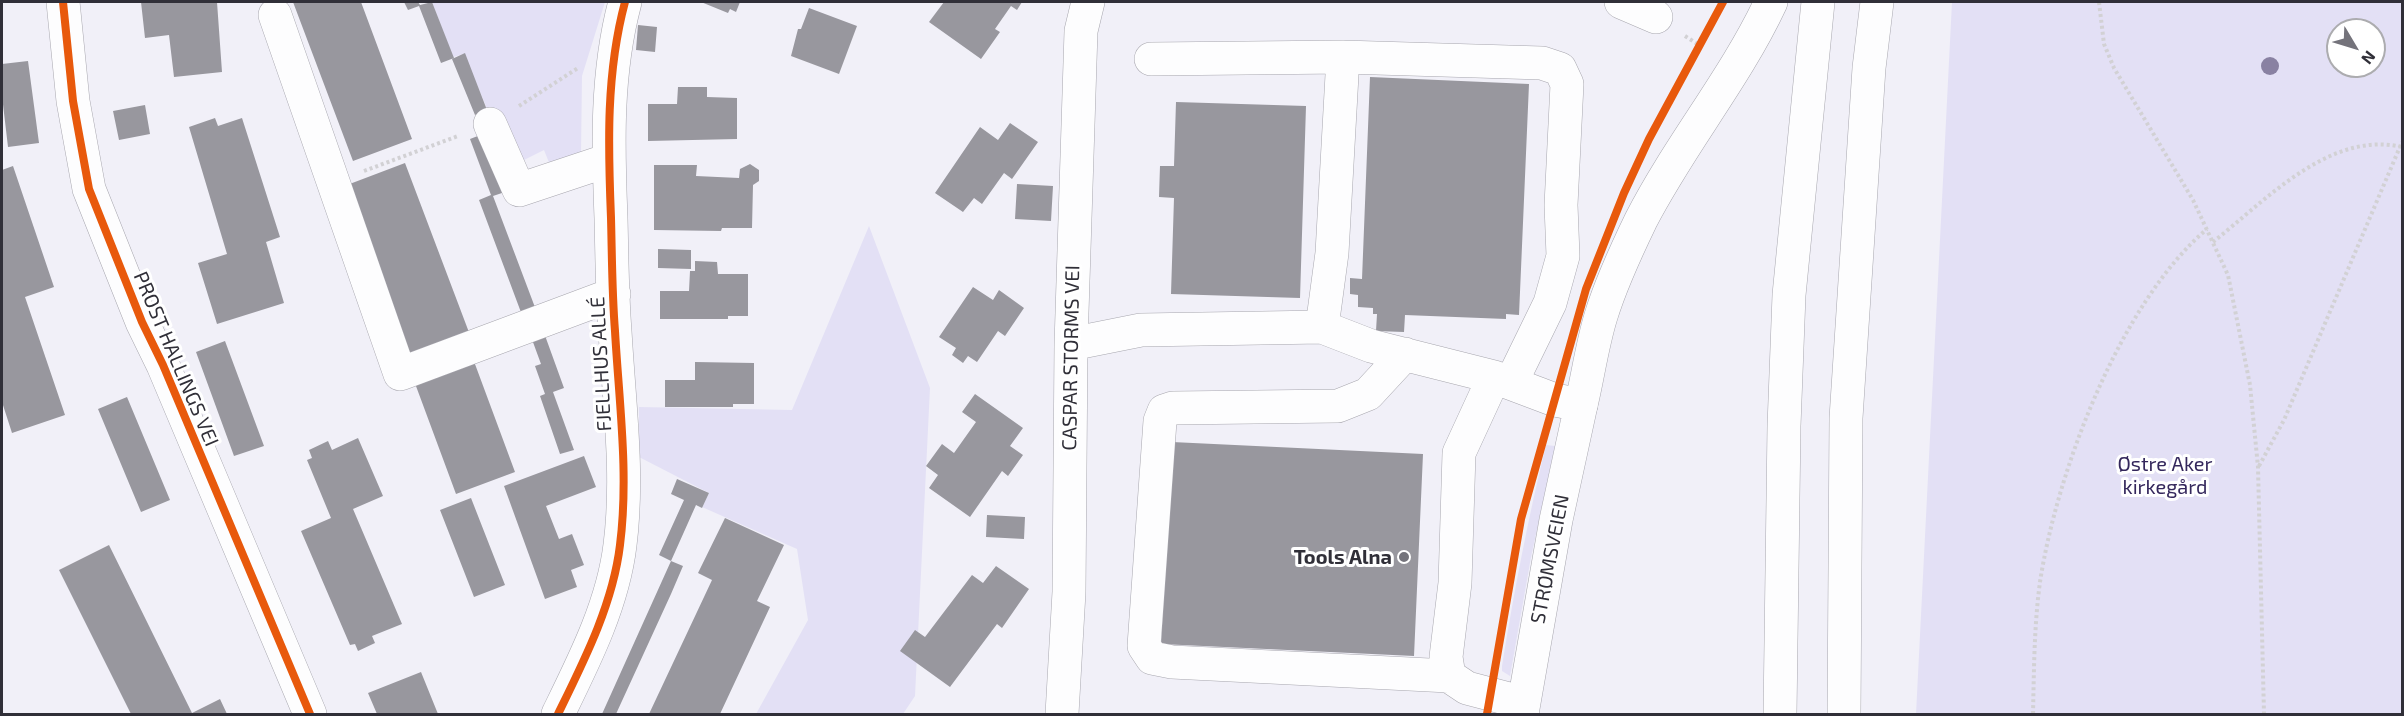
<!DOCTYPE html>
<meta charset="utf-8">
<style>
body{margin:0}
#map{position:relative;width:2404px;height:716px;overflow:hidden;background:#f1f0f8;font-family:"Exo 2",sans-serif}
canvas{display:block}
.frame{position:absolute;inset:0;border:3px solid #302f38;pointer-events:none}
.north{position:absolute;left:2326px;top:18px;width:60px;height:60px;box-sizing:border-box;background:#fff;border:2px solid #acacaf;border-radius:50%;rotate:128deg;font-size:16px;font-weight:700;line-height:24px;text-align:center;color:#302f38}
.north::after{content:'';display:block;margin:auto;width:21px;height:27px;background:#74737b;clip-path:polygon(50% 0,100% 100%,50% 72%,0 100%)}
</style>
<div id="map">
<canvas width="2404" height="716"></canvas>
<div class="frame"></div>
<div class="north">N</div>
</div>
<script>
const g = document.querySelector('canvas').getContext('2d');
g.lineJoin = 'round';
function paint(path, color) { g.fillStyle = color; g.fill(path, 'evenodd'); }
function strokePath(path, color, width, dash) { g.strokeStyle = color; g.lineWidth = width; g.lineCap = dash ? 'butt' : 'round'; g.setLineDash(dash || []); g.stroke(path); }
function drawText(font, color, halo, rows, align = 'center') {
  g.font = font + ' "Exo 2",sans-serif'; g.lineWidth = 6; g.setLineDash([]); g.textBaseline = 'middle'; g.strokeStyle = halo; g.fillStyle = color; for (const [text, x, y, turn = 0] of rows) {
    g.save(); g.translate(x, y); g.rotate((+turn || 0) * Math.PI / 180); g.textAlign = isNaN(turn) ? turn : align; if (halo) g.strokeText(text, 0, 0); g.fillText(text, 0, 0); g.restore();
  }
}
paint(new Path2D(`
 M432 2H605L582 76 581 154 550 165 544 150 522 161 488 111 464 54 453 57Z
 M1952 2H2402V714H1916ZM2338 30H2374V66H2338Z
 M869 226 930 388 915 696 903 714H756L808 620 797 549 702 507 709 493 639 457V407L792 410Z
 M1546 445 1555 446 1531 557 1510 676 1502 671V666C1514 592 1528 518 1546 445Z`), '#e3e0f5');
paint(new Path2D(`
 M141 2H217L222 72 174 77 169 35 145 38Z
 M293 2H361L412 139 353 161Z
 M404 2H418L420 5 432 2 454 58 441 63 419 6 408 10Z
 M701 2H740L736 12 730 9 728 13Z
 M944 2H1022L1017 10 1011 6 995 29 1000 32 981 59 929 22Z
 M809 8 857 26 839 74 791 56 798 29H801Z
 M638 25 657 27 655 52 636 50Z
 M465 53 487 110 475 115 452 59Z
 M28 61 39 143 8 147 2 96V64Z
 M1370 77 1529 84 1519 315 1506 314V319L1405 315 1404 332 1376 331 1377 314H1373V308L1358 307V295L1350 294V278L1362 279Z
 M678 87H707V97L737 98V139L648 141V104H677Z
 M1176 102 1306 106 1300 298 1171 294 1174 198 1159 197 1160 166H1174Z
 M145 105 150 134 119 140 113 111Z
 M215 118 218 126 242 118 280 237 266 242 284 303 217 324 198 263 227 254 189 127Z
 M1010 123 1038 142 1012 179 1004 173 982 204 974 198 963 212 935 193 980 127 998 140Z
 M483 134 505 192 493 196 536 310 522 315 479 200 491 195 470 139Z
 M405 163 470 335 411 358 347 185Z
 M750 164 759 170V181L753 185 752 228H722L721 231 654 230V165H697L696 176 739 178 740 169Z
 M13 166 54 287 25 297 65 415 12 433 2 402V170Z
 M1017 184 1053 186 1051 221 1015 219Z
 M658 249 691 250V269L658 268Z
 M695 261 717 262 718 274H748V316H728V319H660V291H689L690 271H695Z
 M973 287 993 300 999 290 1024 308 1005 336 998 331 977 362 968 356 963 363 952 355 956 348 939 337Z
 M543 330 564 388 553 392 574 450 560 454 540 396 545 394 535 366 541 364 530 334Z
 M225 341 264 446 234 456 196 352Z
 M472 356 515 472 456 494 413 378Z
 M695 362 754 363V404H733V407H665V380H695Z
 M975 394 1023 428 1010 446 1023 455 1008 476 1002 471 970 517 929 488 938 475 926 466 942 444 954 453 976 422 962 412Z
 M127 397 170 500 141 512 98 409Z
 M358 438 383 496 353 509 402 624 372 636 375 643 358 651 355 644 350 645 301 531 331 518 307 460 312 458 309 450 328 441 332 450Z
 M1172 442 1423 454 1414 656 1161 644Z
 M584 456 596 487 546 506 559 539 572 534 584 565 571 570 577 587 545 599 504 486Z
 M677 479 709 493 702 508 696 505 671 561 659 555 684 500 671 494Z
 M471 498 505 585 474 597 440 510Z
 M987 515 1025 517 1024 539 986 537Z
 M725 518 784 545 757 601 770 607 720 714H649L712 580 698 573Z
 M109 545 192 713 220 699 227 714H131L59 570Z
 M671 561 683 566 671 594 616 714H602Z
 M996 566 1029 589 1002 628 997 624 950 687 900 651 915 630 925 637 972 575 983 583Z
 M421 672 438 714H377L368 693Z`), '#98979e');
const minor = new Path2D(`
 M63 2 73 101 89 189 142 322 163 365 310 714
 M1621 2 1656 17
 M275 15 400 374 614 294
 M1151 59 1343 57 1542 63 1560 69 1567 84 1561 205 1563 256 1550 303 1511 383
 M490 124 519 190 609 160
 M1322 327 1332 253 1343 57
 M1071 344 1141 330 1322 327 1371 346 1494 377 1555 400 1581 405 1556 520 1522 714
 M1405 354 1368 394 1338 406 1173 408 1164 411 1160 421 1144 646 1152 658 1172 662 1449 676
 M1494 377 1459 453 1455 583 1446 657 1449 676 1467 688 1524 703
 M558 714C584 661 613 604 620 545 629 474 619 402 615 331 612 294 612 256 611 218 608 145 606 73 625 2
 M1062 714 1069 592 1071 344 1081 31 1088 2`);
const highway = new Path2D(`
 M1581 405C1588 376 1592 345 1601 316 1611 283 1626 251 1641 220 1680 144 1735 79 1771 2
 M1780 714 1784 426 1789 295 1818 2
 M1844 714 1846 418 1869 68 1877 2`);
strokePath(minor, '#a7a6ae', 34);
strokePath(highway, '#a7a6ae', 34);
strokePath(new Path2D(`
 M2099 2 2104 44 2114 68 2193 200 2228 275 2250 385 2258 467 2264 714
 M1685 36 1699 45
 M519 106 578 68
 M364 171 458 136
 M2213 242C2265 201 2330 130 2402 147
 M2259 466 2284 420 2402 142
 M2033 714C2034 671 2034 626 2040 582 2057 471 2120 303 2207 229`), '#d2d1d4', 4, [3, 3]);
strokePath(minor, '#fdfdfe', 33);
strokePath(highway, '#fdfdfe', 33);
strokePath(new Path2D(`
 M63 2 73 101 89 189 142 322 163 365 310 714
 M558 714C584 661 613 604 620 545 629 474 619 402 615 331 612 294 612 256 611 218 608 145 606 73 625 2
 M1487 714 1521 519 1586 289 1624 193 1649 139 1723 2`), '#e8590c', 8);
g.fillStyle = '#8981a2';
for (const [x, y] of [
 [2270,66]
]) { g.beginPath(); g.arc(x, y, 9, 0, 2 * Math.PI); g.fill(); }
for (const [x, y, r, color] of [
 [1404,557,6,"#74737b"]
]) { const dot = new Path2D(); dot.arc(x, y, r, 0, 2 * Math.PI); g.fillStyle = color; g.fill(dot); strokePath(dot, '#fff', 2); }
drawText('20px', '#302f38', '#fff', [
 ["CASPAR STORMS VEI",1071,358,-89],
 ["PROST HALLINGS VEI",176,359,67],
 ["FJELLHUS ALLÉ",601,364,-93],
 ["STRØMSVEIEN",1550,559,-79]
]);
drawText('20px', '#34275c', '#fff', [
 ["Østre Aker",2165,464],
 ["kirkegård",2165,487]
]);
drawText('bold 20px', '#302f38', '#fff', [
 ["Tools Alna",1392,557]
], 'right');
</script>
